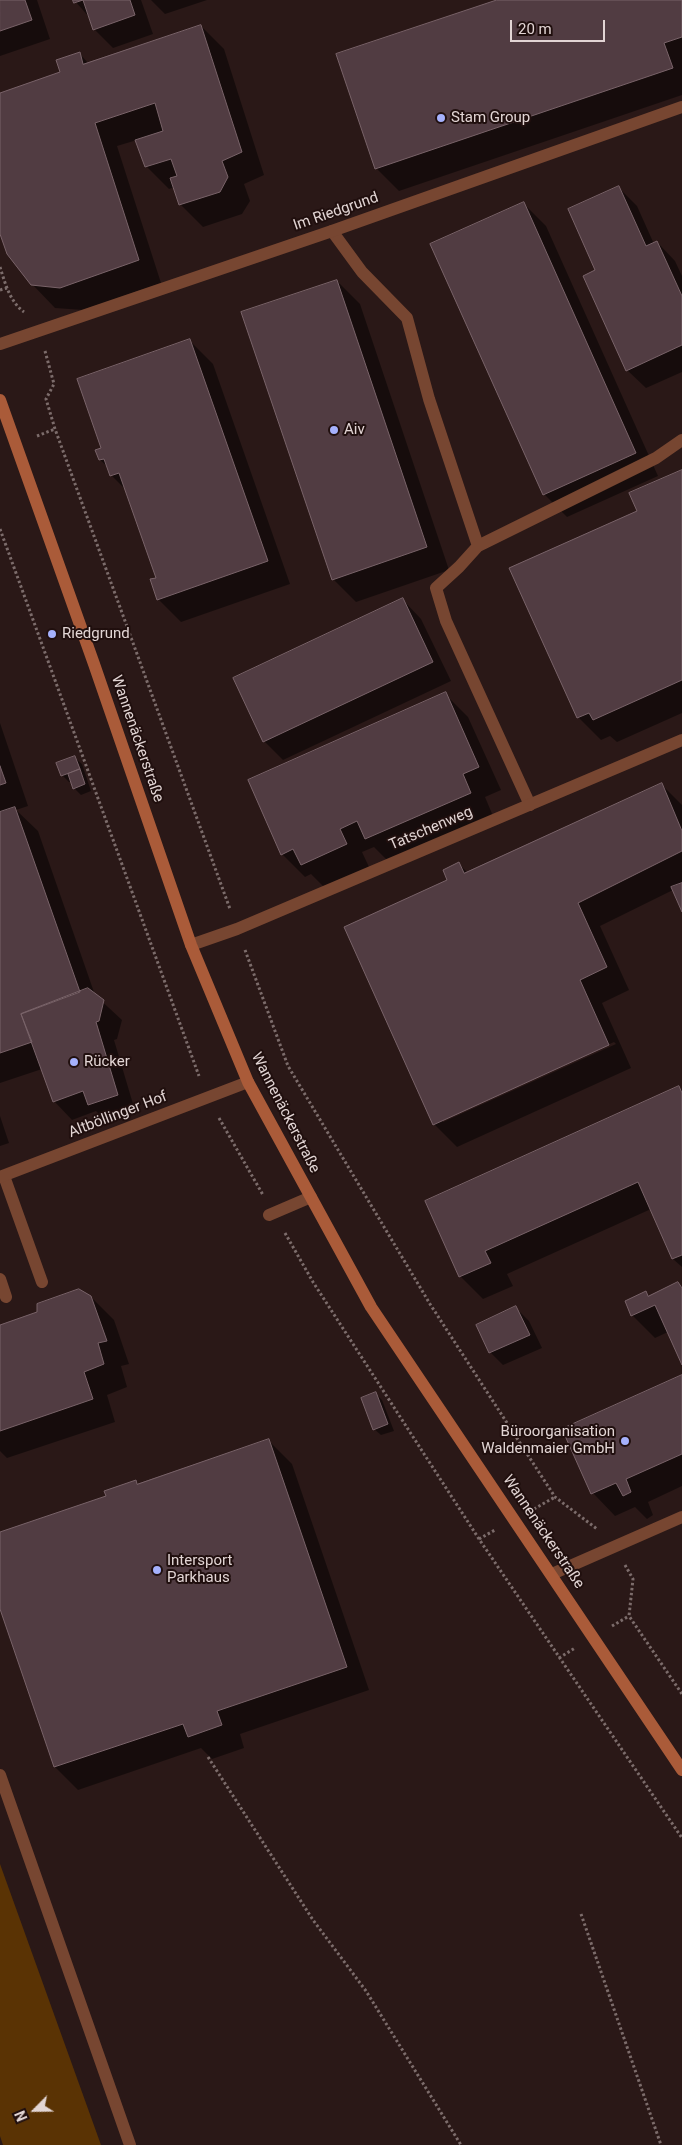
<!DOCTYPE html>
<meta charset="utf-8">
<style>
body{margin:0}
#map{position:relative;width:682px;height:2145px;overflow:hidden;background:#2a1817;font-family:Roboto,sans-serif}
canvas{display:block}
.north{position:absolute;left:10px;top:2085px;width:50px;height:50px;-webkit-text-stroke:4px #200f0e;paint-order:stroke;rotate:247deg;font-size:14px;font-weight:700;line-height:20px;text-align:center;color:#e2d5d4}
.north::after{content:'';display:block;margin:auto;width:18px;height:22px;background:#e2d5d4;clip-path:polygon(50% 0,100% 100%,50% 72%,0 100%)}
.scale{position:absolute;left:510px;top:20px;width:95px;height:22px;box-sizing:border-box;border:2px solid #e2d5d4;border-top:0;padding-left:6px;font-size:15px;line-height:18px;white-space:nowrap;color:#e2d5d4;-webkit-text-stroke:4px #200f0e;paint-order:stroke}
</style>
<div id="map">
<canvas width="682" height="2145"></canvas>
<div class="north">N</div>
<div class="scale">20 m</div>
</div>
<script>
const g = document.querySelector('canvas').getContext('2d');
g.lineJoin = 'round';
function paint(path, color) { g.fillStyle = color; g.fill(path, 'evenodd'); }
function strokePath(path, color, width, dash) { g.strokeStyle = color; g.lineWidth = width; g.lineCap = dash ? 'butt' : 'round'; g.setLineDash(dash || []); g.stroke(path); }
function drawText(font, color, halo, rows, align = 'center') {
  g.font = font + ' Roboto,sans-serif'; g.lineWidth = 4; g.setLineDash([]); g.textBaseline = 'middle'; g.strokeStyle = halo; g.fillStyle = color; for (const [text, x, y, turn = 0] of rows) {
    g.save(); g.translate(x, y); g.rotate((+turn || 0) * Math.PI / 180); g.textAlign = isNaN(turn) ? turn : align; if (halo) g.strokeText(text, 0, 0); g.fillText(text, 0, 0); g.restore();
  }
}
paint(new Path2D(`
 M0 1864 101 2145H3L0 2136Z`), '#5a3304');
paint(new Path2D(`
 M0 0H37L50 39 0 56Z
 M74 0H141L153 34 113 48 94 29 90 18Z
 M151 0H207L165 14Z
 M501 0H682V95L399 191 376 168Z
 M201 26 224 49 264 175 244 184 250 201 242 214 203 227 180 204 175 187 169 189 146 166 137 140 117 146 161 283 83 310 55 308 32 284 0 230V94L61 73 79 53 89 64Z
 M618 187 637 206 654 244 657 242 675 261 682 276V372L646 388 627 370Z
 M523 203 546 226 658 476 567 517 544 494Z
 M337 281 360 304 449 570 356 602 333 579Z
 M190 341 213 364 290 584 181 622 158 599V578L127 491 111 475 109 468 100 460 102 449Z
 M682 471V713L617 742 610 736 601 740 578 717 639 511Z
 M403 600 421 619 451 681 283 760 264 741Z
 M445 694 468 717 501 790 485 797 493 816 389 862 374 847 362 852 369 867 324 887 311 874 305 877 282 854Z
 M0 723 28 806 16 810 38 831 95 995 122 1020 117 1039 114 1040 136 1114 108 1123 96 1111 72 1120 54 1101 42 1069 0 1083Z
 M75 758 82 764 91 791 81 795 74 788 72 781 69 782 62 775Z
 M661 784 682 805V909L673 890 600 926 629 990 602 1003 631 1068 457 1147 434 1124 449 881 459 864 468 873ZM614 1042 616 1044 443 1122V1119Z
 M679 1088 682 1091V1267L673 1259 651 1209 507 1274 513 1286 483 1299 460 1276 426 1202Z
 M0 1116 9 1143 0 1146Z
 M678 1283 682 1287V1362L668 1332 655 1338 632 1315 646 1293 649 1296Z
 M91 1297 114 1320 129 1364 121 1366 127 1387 107 1395 115 1422 7 1458 0 1451V1326Z
 M516 1308 529 1321 542 1348 503 1365 490 1352Z
 M682 1376V1486L648 1502 653 1515 647 1519 635 1507 615 1516 593 1493Z
 M376 1394 382 1400 394 1431 381 1435 374 1429Z
 M269 1441 292 1464 369 1690 240 1734 244 1748 212 1759 201 1748 78 1790 55 1767 0 1605V1533L107 1497 136 1482 139 1485Z`), '#0007');
const building = new Path2D(`
 M0 0H25L32 20 0 31Z
 M73 0H130L135 15 93 30 83 0 74 3Z
 M497 0H682V37L664 43 673 68 375 169 336 54Z
 M201 25 242 152 222 161 228 177 220 192 179 205 170 178 177 176 171 159 145 167 135 140 163 131 155 103 95 123 139 260 60 288 31 285 7 254 0 234V93L60 72 56 60 80 52 83 64Z
 M619 186 646 246 657 241 682 296V345L626 371 583 276 595 270 568 209Z
 M524 202 636 453 543 495 430 244Z
 M337 280 427 547 332 580 241 312Z
 M190 339 268 561 157 600 150 579 156 578 119 473 110 476 104 459 99 460 95 450 101 448 77 379Z
 M682 470V680L593 720 589 713 577 718 509 568 637 511 629 493Z
 M403 598 433 662 263 742 233 678Z
 M446 692 479 767 463 774 471 793 365 839 357 821 340 829 347 844 301 865 293 849 281 855 248 780Z
 M75 756 80 769 61 776 56 763Z
 M0 766 6 783 0 785Z
 M80 769 85 784 73 789 68 774Z
 M662 783 682 831V851L578 903 607 967 580 980 609 1045 433 1125 344 927 447 880 443 870 459 862 464 873Z
 M15 807 80 992 21 1014 32 1042 0 1053V812Z
 M682 883V912L671 887Z
 M88 988 104 1000 99 1021 96 1022 118 1095 88 1105 83 1091 53 1102 21 1014Z
 M679 1086 682 1093V1255L672 1259 638 1182 485 1251 491 1263 459 1277 425 1201Z
 M678 1282 682 1288V1365L655 1305 631 1316 625 1301 646 1291 648 1296Z
 M79 1289 91 1296 107 1341 98 1343 104 1364 84 1372 93 1399 0 1431V1325L37 1312V1304Z
 M516 1306 530 1335 489 1353 476 1325Z
 M682 1375V1454L626 1479 631 1492 623 1496 616 1483 591 1494 562 1429Z
 M376 1392 388 1424 373 1430 361 1398Z
 M269 1439 347 1667 217 1711 222 1725 188 1737 183 1724 54 1767 0 1609V1532L106 1496 104 1491 136 1480 137 1484Z`);
paint(building, '#513c42');
strokePath(building, '#796369', 1);
strokePath(new Path2D(`
 M0 267C5 283 10 302 24 312
 M0 290 7 288
 M45 351 54 384 46 399 55 429 230 909
 M37 436 55 429
 M0 529 199 1076
 M245 950 288 1066 430 1304 555 1497 597 1529
 M219 1118 263 1195
 M285 1233 313 1282 479 1539 682 1838
 M534 1509 555 1497
 M479 1539 495 1530
 M625 1565 633 1579 629 1616 682 1694
 M612 1626 629 1616
 M559 1658 575 1648
 M208 1757 313 1920 366 1991 461 2145
 M581 1914 661 2145`), '#7c6c6b', 3, [2.5, 2.5]);
strokePath(new Path2D(`
 M332 231 362 272 407 318 429 399 478 546 459 567 436 588 446 621 530 805
 M478 546 656 458 682 440
 M4 1176 42 1282
 M269 1215 311 1197
 M0 1279 6 1297
 M0 1775 130 2145`), '#774631', 12);
strokePath(new Path2D(`
 M0 344 332 231 682 107
 M191 945 237 929 682 740
 M0 1177 248 1082
 M552 1574 682 1517`), '#774631', 12);
strokePath(new Path2D(`
 M0 400 94 664 191 945 248 1082 371 1307 682 1770`), '#aa5b39', 12);
for (const [x, y, r, color] of [
 [441,118,5,"#a5b1fc"],
 [334,430,5,"#a5b1fc"],
 [52,634,5,"#a5b1fc"],
 [74,1062,5,"#a5b1fc"],
 [625,1441,5,"#a5b1fc"],
 [157,1570,5,"#a5b1fc"]
]) { const dot = new Path2D(); dot.arc(x, y, r, 0, 2 * Math.PI); g.fillStyle = color; g.fill(dot); strokePath(dot, '#200f0e', 2); }
drawText('15px', '#e2d5d4', '#200f0e', [
 ["Stam Group",451,118],
 ["Aiv",344,430],
 ["Riedgrund",62,634],
 ["Rücker",84,1062],
 ["Büroorganisation",615,1432,"right"],
 ["Waldenmaier GmbH",615,1449,"right"],
 ["Intersport",167,1561],
 ["Parkhaus",167,1578]
], 'left');
drawText('15px', '#e2d5d4', '#200f0e', [
 ["Im Riedgrund",336,212,-19],
 ["Wannenäckerstraße",137,739,71],
 ["Tatschenweg",431,829,-23],
 ["Wannenäckerstraße",285,1113,63],
 ["Altböllinger Hof",118,1115,-21],
 ["Wannenäckerstraße",543,1532,56]
]);
</script>
